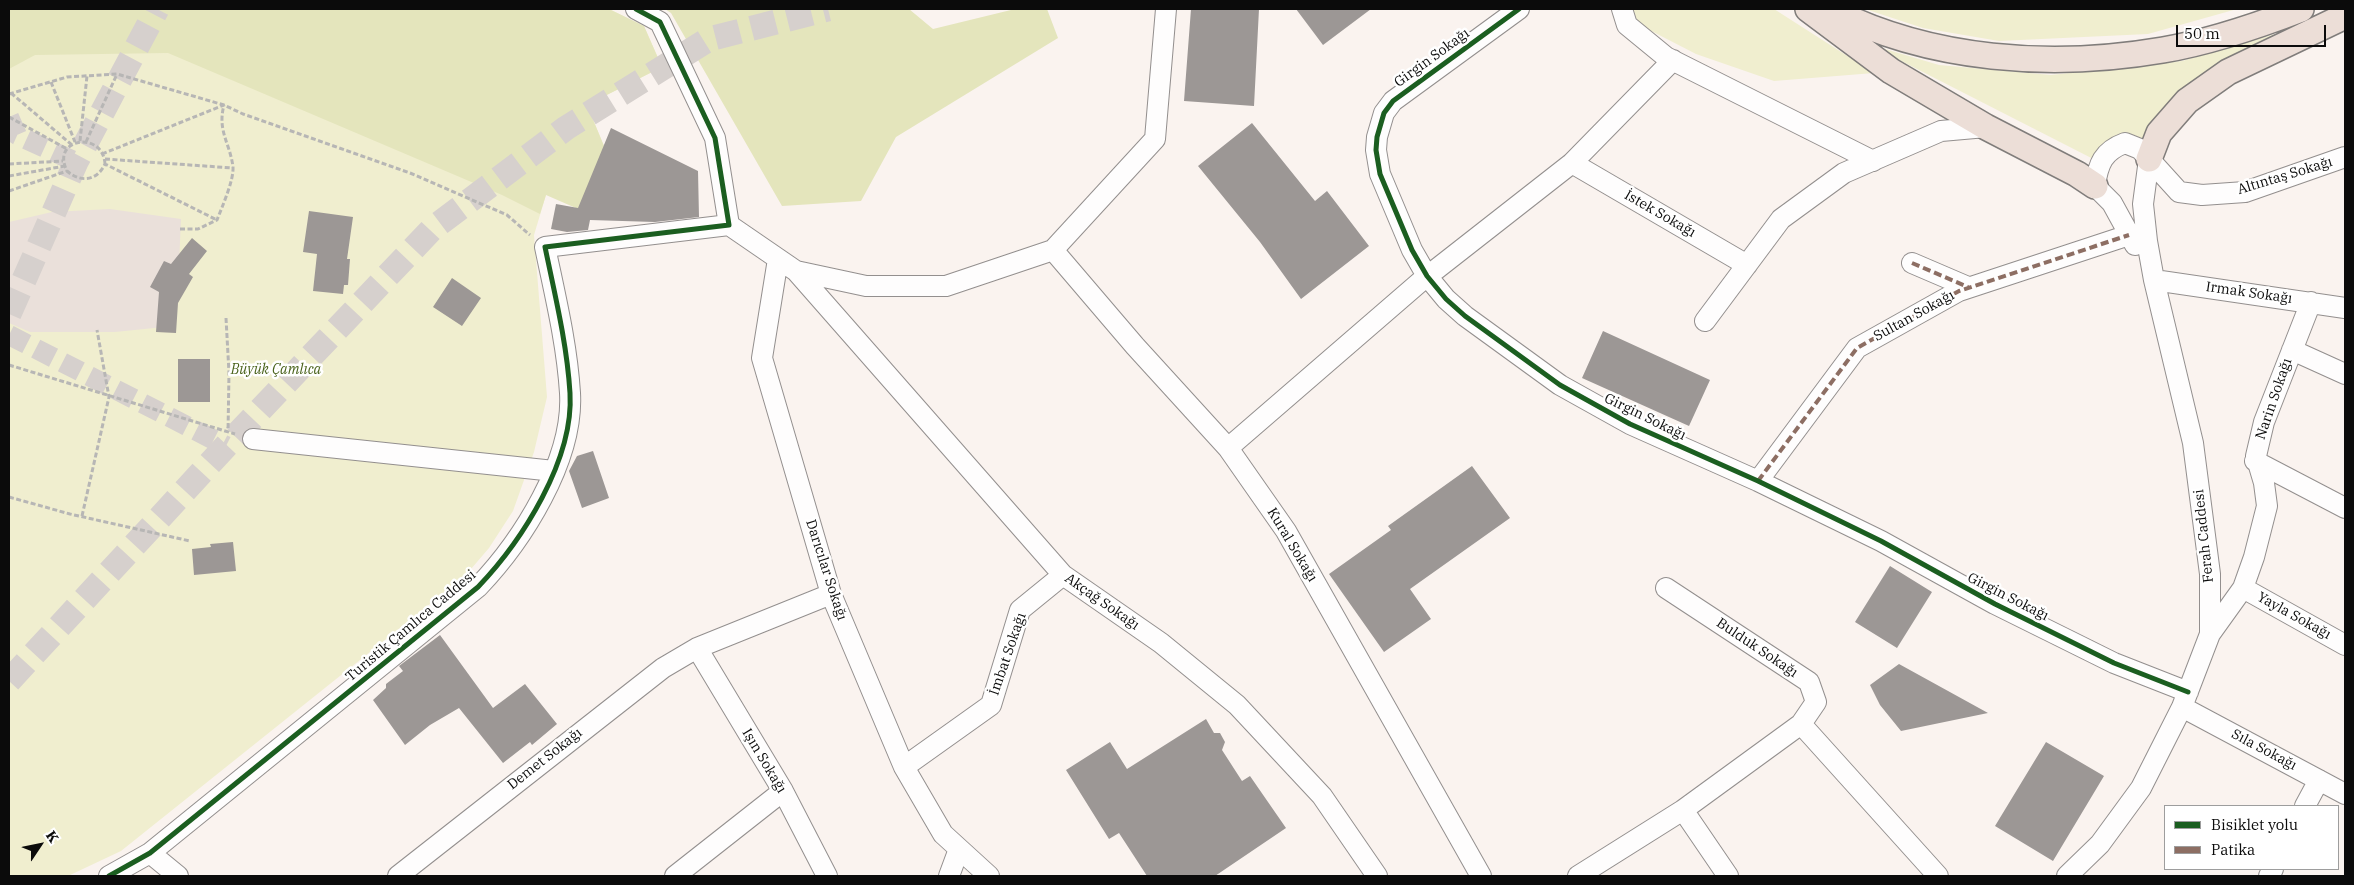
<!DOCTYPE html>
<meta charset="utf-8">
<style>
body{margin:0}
#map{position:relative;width:2354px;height:885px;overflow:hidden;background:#faf3ef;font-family:"IBM Plex Serif",serif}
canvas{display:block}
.frame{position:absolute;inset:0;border:10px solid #0b0b0b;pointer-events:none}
.legend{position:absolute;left:2164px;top:805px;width:175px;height:65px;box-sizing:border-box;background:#fff;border:1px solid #9d9d9d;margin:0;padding:6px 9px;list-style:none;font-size:15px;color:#0b0b0b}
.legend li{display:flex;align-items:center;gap:10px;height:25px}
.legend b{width:25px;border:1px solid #9d9d9d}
.north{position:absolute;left:15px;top:820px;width:50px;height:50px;-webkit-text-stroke:4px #fff;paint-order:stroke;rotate:56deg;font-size:14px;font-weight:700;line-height:20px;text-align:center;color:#0b0b0b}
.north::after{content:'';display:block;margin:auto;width:18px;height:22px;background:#0b0b0b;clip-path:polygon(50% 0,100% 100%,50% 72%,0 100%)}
.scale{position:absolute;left:2176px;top:25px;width:150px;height:22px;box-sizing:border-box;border:2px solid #0b0b0b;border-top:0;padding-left:6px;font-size:15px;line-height:18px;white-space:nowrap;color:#0b0b0b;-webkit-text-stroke:4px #fff;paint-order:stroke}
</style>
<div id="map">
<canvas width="2354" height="885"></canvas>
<div class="frame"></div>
<ul class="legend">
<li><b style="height:6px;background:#1b5e20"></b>Bisiklet yolu</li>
<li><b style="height:6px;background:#8d6e63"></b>Patika</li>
</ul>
<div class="north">K</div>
<div class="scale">50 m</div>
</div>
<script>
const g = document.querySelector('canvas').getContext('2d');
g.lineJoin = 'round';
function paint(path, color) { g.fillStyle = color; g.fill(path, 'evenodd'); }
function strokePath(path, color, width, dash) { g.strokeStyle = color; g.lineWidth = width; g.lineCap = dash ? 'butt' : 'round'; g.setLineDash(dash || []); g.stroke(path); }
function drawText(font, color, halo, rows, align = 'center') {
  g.font = font + ' "IBM Plex Serif",serif'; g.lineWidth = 5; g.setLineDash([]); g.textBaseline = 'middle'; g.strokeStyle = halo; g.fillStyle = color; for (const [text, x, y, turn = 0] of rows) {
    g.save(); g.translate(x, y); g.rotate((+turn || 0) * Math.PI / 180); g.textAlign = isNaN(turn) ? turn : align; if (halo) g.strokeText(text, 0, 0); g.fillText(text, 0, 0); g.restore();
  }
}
paint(new Path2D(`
 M9 9H609L644 26 662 67 587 105 604 146 546 195 534 235 547 397 534 452 513 511 489 548 465 576 121 851 68 876H9Z
 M1627 9H1774L1874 73 1774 81 1696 54 1630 20Z
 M1865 9H2237L2148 34 1999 41 1923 28Z
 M2296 28 2152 143 2127 145 2107 166 1868 44 1939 65 2051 75 2182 61Z`), '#f0eecf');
paint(new Path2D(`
 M9 9H609L644 26 662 67 587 105 604 146 585 212 546 195 540 214 502 195 168 53 35 55 9 69Z
 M665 9H909L933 29 1015 9H1047L1058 38 896 137 861 201 782 206 671 13Z`), '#e4e5bc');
paint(new Path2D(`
 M110 209 181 219 179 264 164 327 115 332H30L9 323V222L52 212Z`), '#eae0da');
paint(new Path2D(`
 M1191 9H1259L1254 106 1184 101Z
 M1296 9H1371L1323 45Z
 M1252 123 1315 201 1327 191 1369 246 1301 299 1260 242 1198 166Z
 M611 128 698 171 699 217 655 222 590 220 588 230 567 232 551 229 556 204 578 208Z
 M309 211 353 217 347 259H350L348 285H344L343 294 313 291 317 254 303 252Z
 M192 238 207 251 189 274 193 277 178 303 176 333 156 332 159 292 150 287 164 261 171 264Z
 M452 278 481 298 462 326 433 307Z
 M1603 331 1710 380 1689 426 1582 378Z
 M178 359H210V402H178Z
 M593 451 609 498 582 508 569 471 577 456Z
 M1472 466 1510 518 1410 589 1431 619 1384 652 1329 574 1391 530 1388 526Z
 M233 542 236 571 194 575 192 549 211 547 210 544Z
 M1890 566 1932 592 1897 648 1855 622Z
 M440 635 493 708 525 684 557 724 532 745 530 742 503 763 459 708 430 725 405 745 373 700 386 688V684L403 671 399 666Z
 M1899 664 1988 713 1901 731 1880 705 1870 685Z
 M1206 719 1214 733H1220L1225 742 1222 750 1242 781 1250 776 1286 828 1215 876H1147L1119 833 1109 839 1066 770 1110 742 1127 769Z
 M2046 742 2104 776 2053 861 1995 826Z`), '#9c9795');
strokePath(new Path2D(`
 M9 117 17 135 76 162
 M9 335 226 446`), '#d6d0cd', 20, [20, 10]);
strokePath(new Path2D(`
 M9 314 76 162 157 9
 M9 681 226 446 432 229 566 128 709 39 828 9`), '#d6d0cd', 25, [25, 12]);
const minor = new Path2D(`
 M1519 9 1393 101 1384 113 1377 137 1376 150 1380 174 1412 250 1427 276 1446 299 1465 316 1560 385 1630 424 1758 481 1881 541 1995 604 2114 663 2188 692
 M1622 9 1627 25 1666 57 1873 161
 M1572 163 1747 265
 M729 225 796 271 866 286H946L1053 250 1155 139 1166 9
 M2135 245 2112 203 2095 186C2098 164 2103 151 2125 143L2140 149 2179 192 2202 195 2245 192 2345 157
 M1053 250 1135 346 1228 448 1286 531 1481 876
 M778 259 762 358 831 594 904 767 943 834 989 876
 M1912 263 1968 287
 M796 271 1063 575 1161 643 1237 705 1322 796 1377 876
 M2154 280 2345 308
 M1705 321 1781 219 1844 173 1941 131 1986 127
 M2292 350 2345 374
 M253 439 554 471
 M1228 448 1420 282 1572 163 1673 60
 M2255 461 2345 508
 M1758 481 1857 348 1959 291 2129 235
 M1666 588 1809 682 1816 702 1801 724
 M2243 588 2345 645
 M2210 634 2243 588 2254 557 2267 506 2264 483 2256 456 2264 422 2311 302
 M697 648 783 791 827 876
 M2182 707 2345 794
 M904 767 991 705 1020 610 1063 575
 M2305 806 2319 780
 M150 853 178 876
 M109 876 150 853 478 587C522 541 574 460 570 393 567 344 555 295 545 247L729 225 715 138 660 22 636 9
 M398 876 663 668 697 648 831 594
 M675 876 783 791
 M949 876 959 849
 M1578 876 1683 810
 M1728 876 1683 810 1801 724 1938 876
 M2067 876 2100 844 2141 788 2182 707 2210 634V574L2193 443 2154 280 2147 241 2143 204 2149 159
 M2269 876 2273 869`);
const major = new Path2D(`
 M1808 9 1891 71 1986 127 2077 174 2095 186
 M1829 9C1930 61 2052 69 2163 50 2210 42 2257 26 2301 9
 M2149 159 2159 133 2187 101 2228 72 2345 16`);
strokePath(minor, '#938f8e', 22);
strokePath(major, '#807d7b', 28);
strokePath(new Path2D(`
 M51 82 75 142
 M11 93 72 145
 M9 94 67 77 117 74 224 105 243 114 410 173 507 215 530 235
 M9 117 67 149
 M80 141 87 76
 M86 142 117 74
 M102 154 224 105
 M105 159 233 168
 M9 164 63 161
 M105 164C103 130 50 138 67 171 81 183 97 181 105 164L217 220
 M9 176 65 166
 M9 191 67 171
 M180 229H198L217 220C222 207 234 180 233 167 230 143 217 131 224 105
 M226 318 229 373 228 432
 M9 365 235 434
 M9 497 70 514 190 541
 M82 516 109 397 97 330`), '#b7b6b5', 3, [5, 2.5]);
strokePath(minor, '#fefdfd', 20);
strokePath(major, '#ecded7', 25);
strokePath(new Path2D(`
 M1912 263 1968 287
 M1758 481 1857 348 1959 291 2129 235`), '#8d6e63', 4, [8, 4]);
strokePath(new Path2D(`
 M1519 9 1393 101 1384 113 1377 137 1376 150 1380 174 1412 250 1427 276 1446 299 1465 316 1560 385 1630 424 1758 481 1881 541 1995 604 2114 663 2188 692
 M109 876 150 853 478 587C522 541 574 460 570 393 567 344 555 295 545 247L729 225 715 138 660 22 636 9`), '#1b5e20', 5);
drawText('14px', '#0b0b0b', '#fff', [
 ["Girgin Sokağı",1432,58,-36],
 ["Altıntaş Sokağı",2285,176,-17],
 ["İstek Sokağı",1660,214,30],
 ["Irmak Sokağı",2249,293,8],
 ["Sultan Sokağı",1914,316,-29],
 ["Narin Sokağı",2274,399,-71],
 ["Girgin Sokağı",1645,417,26],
 ["Ferah Caddesi",2204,536,-96],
 ["Kural Sokağı",1292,545,59],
 ["Darıcılar Sokağı",826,570,72],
 ["Girgin Sokağı",2008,597,27],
 ["Akçağ Sokağı",1102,602,35],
 ["Yayla Sokağı",2294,616,29],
 ["Turistik Çamlıca Caddesi",411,626,-40],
 ["Bulduk Sokağı",1757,648,34],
 ["İmbat Sokağı",1008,654,-71],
 ["Sıla Sokağı",2264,750,28],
 ["Demet Sokağı",545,759,-38],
 ["Işın Sokağı",764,761,59]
]);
drawText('italic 14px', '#4a631c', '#fff', [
 ["Büyük Çamlıca",276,370]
]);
</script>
